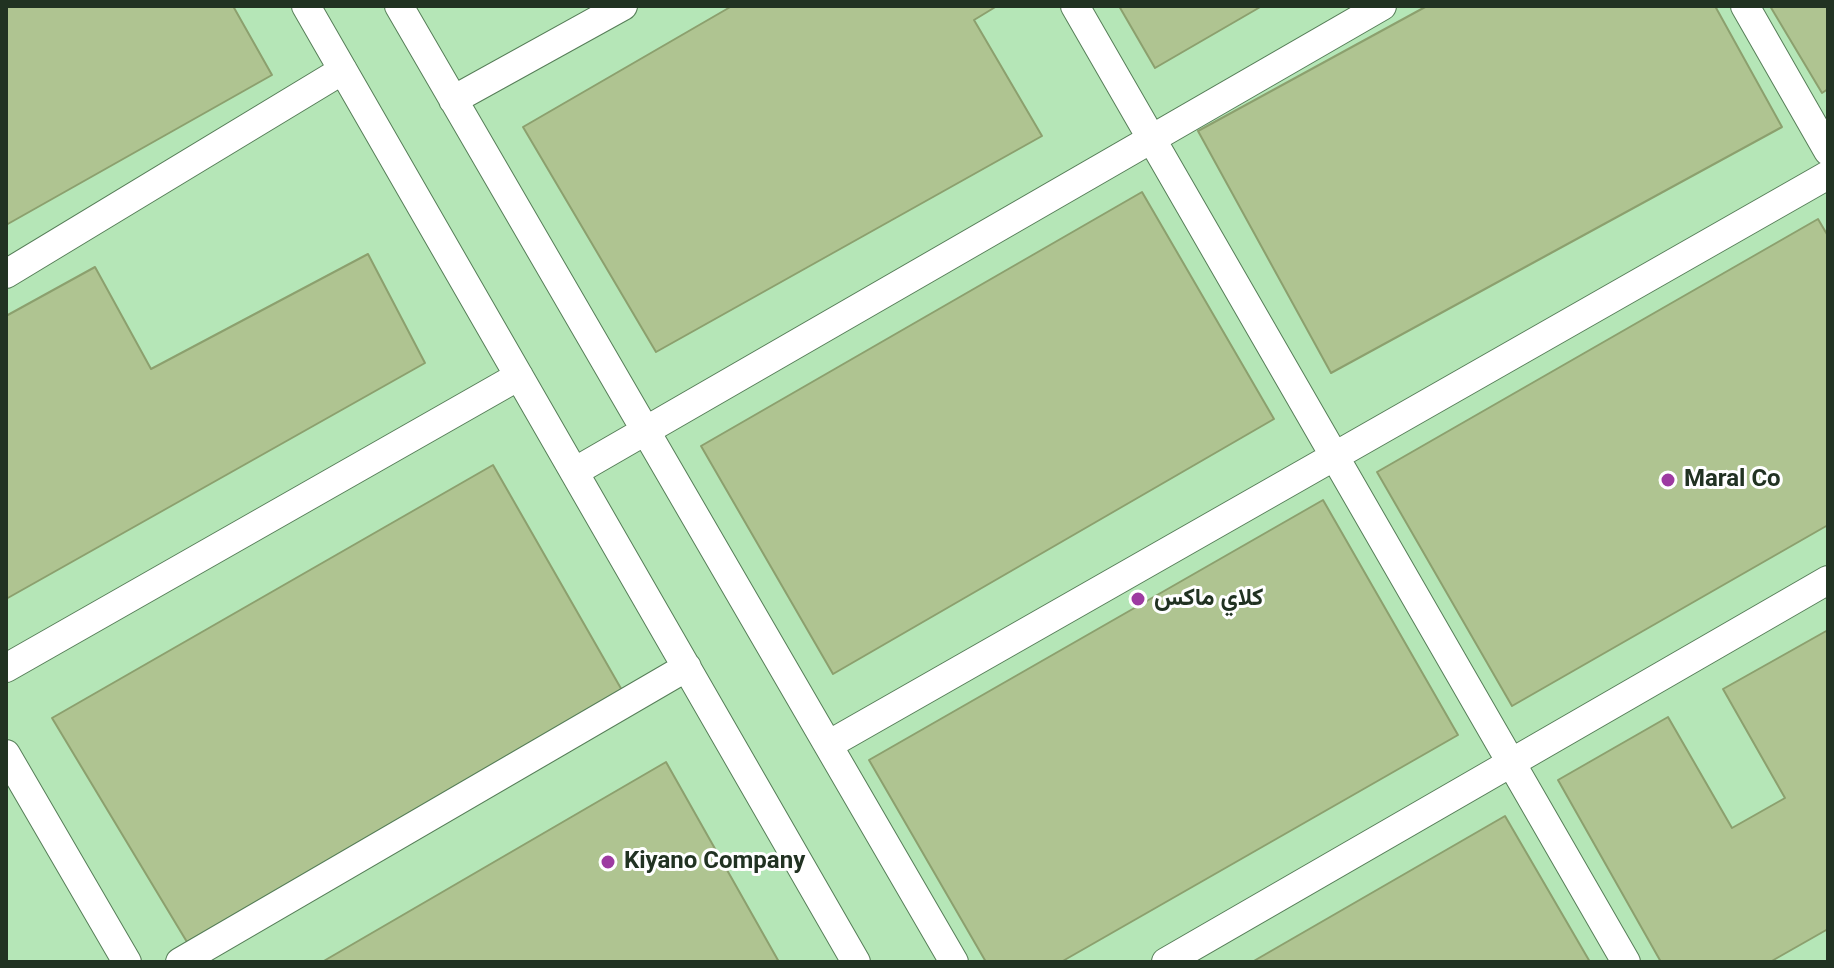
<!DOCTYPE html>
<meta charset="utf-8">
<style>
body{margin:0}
#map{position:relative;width:1834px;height:968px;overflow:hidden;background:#c4f0c6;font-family:Roboto,sans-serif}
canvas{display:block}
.frame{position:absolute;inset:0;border:8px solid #213222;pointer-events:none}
</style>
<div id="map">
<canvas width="1834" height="968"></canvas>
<div class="frame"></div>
</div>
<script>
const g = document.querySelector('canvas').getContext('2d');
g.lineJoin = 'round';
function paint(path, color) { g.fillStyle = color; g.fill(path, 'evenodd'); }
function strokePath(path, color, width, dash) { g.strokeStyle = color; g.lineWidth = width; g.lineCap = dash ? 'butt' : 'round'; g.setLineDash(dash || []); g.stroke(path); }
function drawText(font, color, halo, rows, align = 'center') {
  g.font = font + ' Roboto,Vazirmatn,sans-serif'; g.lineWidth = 6; g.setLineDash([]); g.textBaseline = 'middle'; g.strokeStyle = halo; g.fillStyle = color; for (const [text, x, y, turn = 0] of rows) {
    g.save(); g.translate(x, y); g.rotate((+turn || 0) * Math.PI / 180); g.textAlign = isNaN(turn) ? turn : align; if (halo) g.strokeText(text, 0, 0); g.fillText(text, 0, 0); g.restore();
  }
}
paint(new Path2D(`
 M6 6H1828V962H6Z`), '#b5e6b7');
const building = new Path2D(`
 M6 6H233L272 75 6 225Z
 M732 6H997L974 20 1042 136 656 352 523 127Z
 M1119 6H1262L1155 68Z
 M1427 6H1715L1782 127 1331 373 1198 131Z
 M1770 6H1828V89L1822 93Z
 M1142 192 1274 419 833 674 701 446Z
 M1818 219 1828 236V525L1512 706 1377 472Z
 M368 254 425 363 6 599V316L95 267 151 369Z
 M493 465 623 692 187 942 52 718Z
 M1323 500 1458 735 1061 962H986L869 760Z
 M1828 630V929L1770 962H1661L1558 780 1668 717 1732 828 1785 798 1723 689Z
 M666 762 779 962H322Z
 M1505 816 1590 962H1252Z`);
paint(building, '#afc491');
strokePath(building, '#8ca06e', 2);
const minor = new Path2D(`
 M306 6 856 962
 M399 6 954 962
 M1075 6 1626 962
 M1745 6 1828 151
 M453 100 623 6
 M6 274 343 70
 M574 472 1382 6
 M6 668 519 376
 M828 745 1828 175
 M6 754 127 962
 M180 962 687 667
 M1166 962 1828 580`);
strokePath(minor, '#567e58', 30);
strokePath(minor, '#fff', 28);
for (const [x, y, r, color] of [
 [1668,480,8,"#9d3aa1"],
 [1138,599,8,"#9d3aa1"],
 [608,862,8,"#9d3aa1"]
]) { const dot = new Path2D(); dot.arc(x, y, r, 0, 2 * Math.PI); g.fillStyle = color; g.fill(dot); strokePath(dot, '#fff', 3); }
drawText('bold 24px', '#213222', '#fff', [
 ["Maral Co",1684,480],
 ["كلاي ماكس",1154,599],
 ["Kiyano Company",624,862]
], 'left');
</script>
